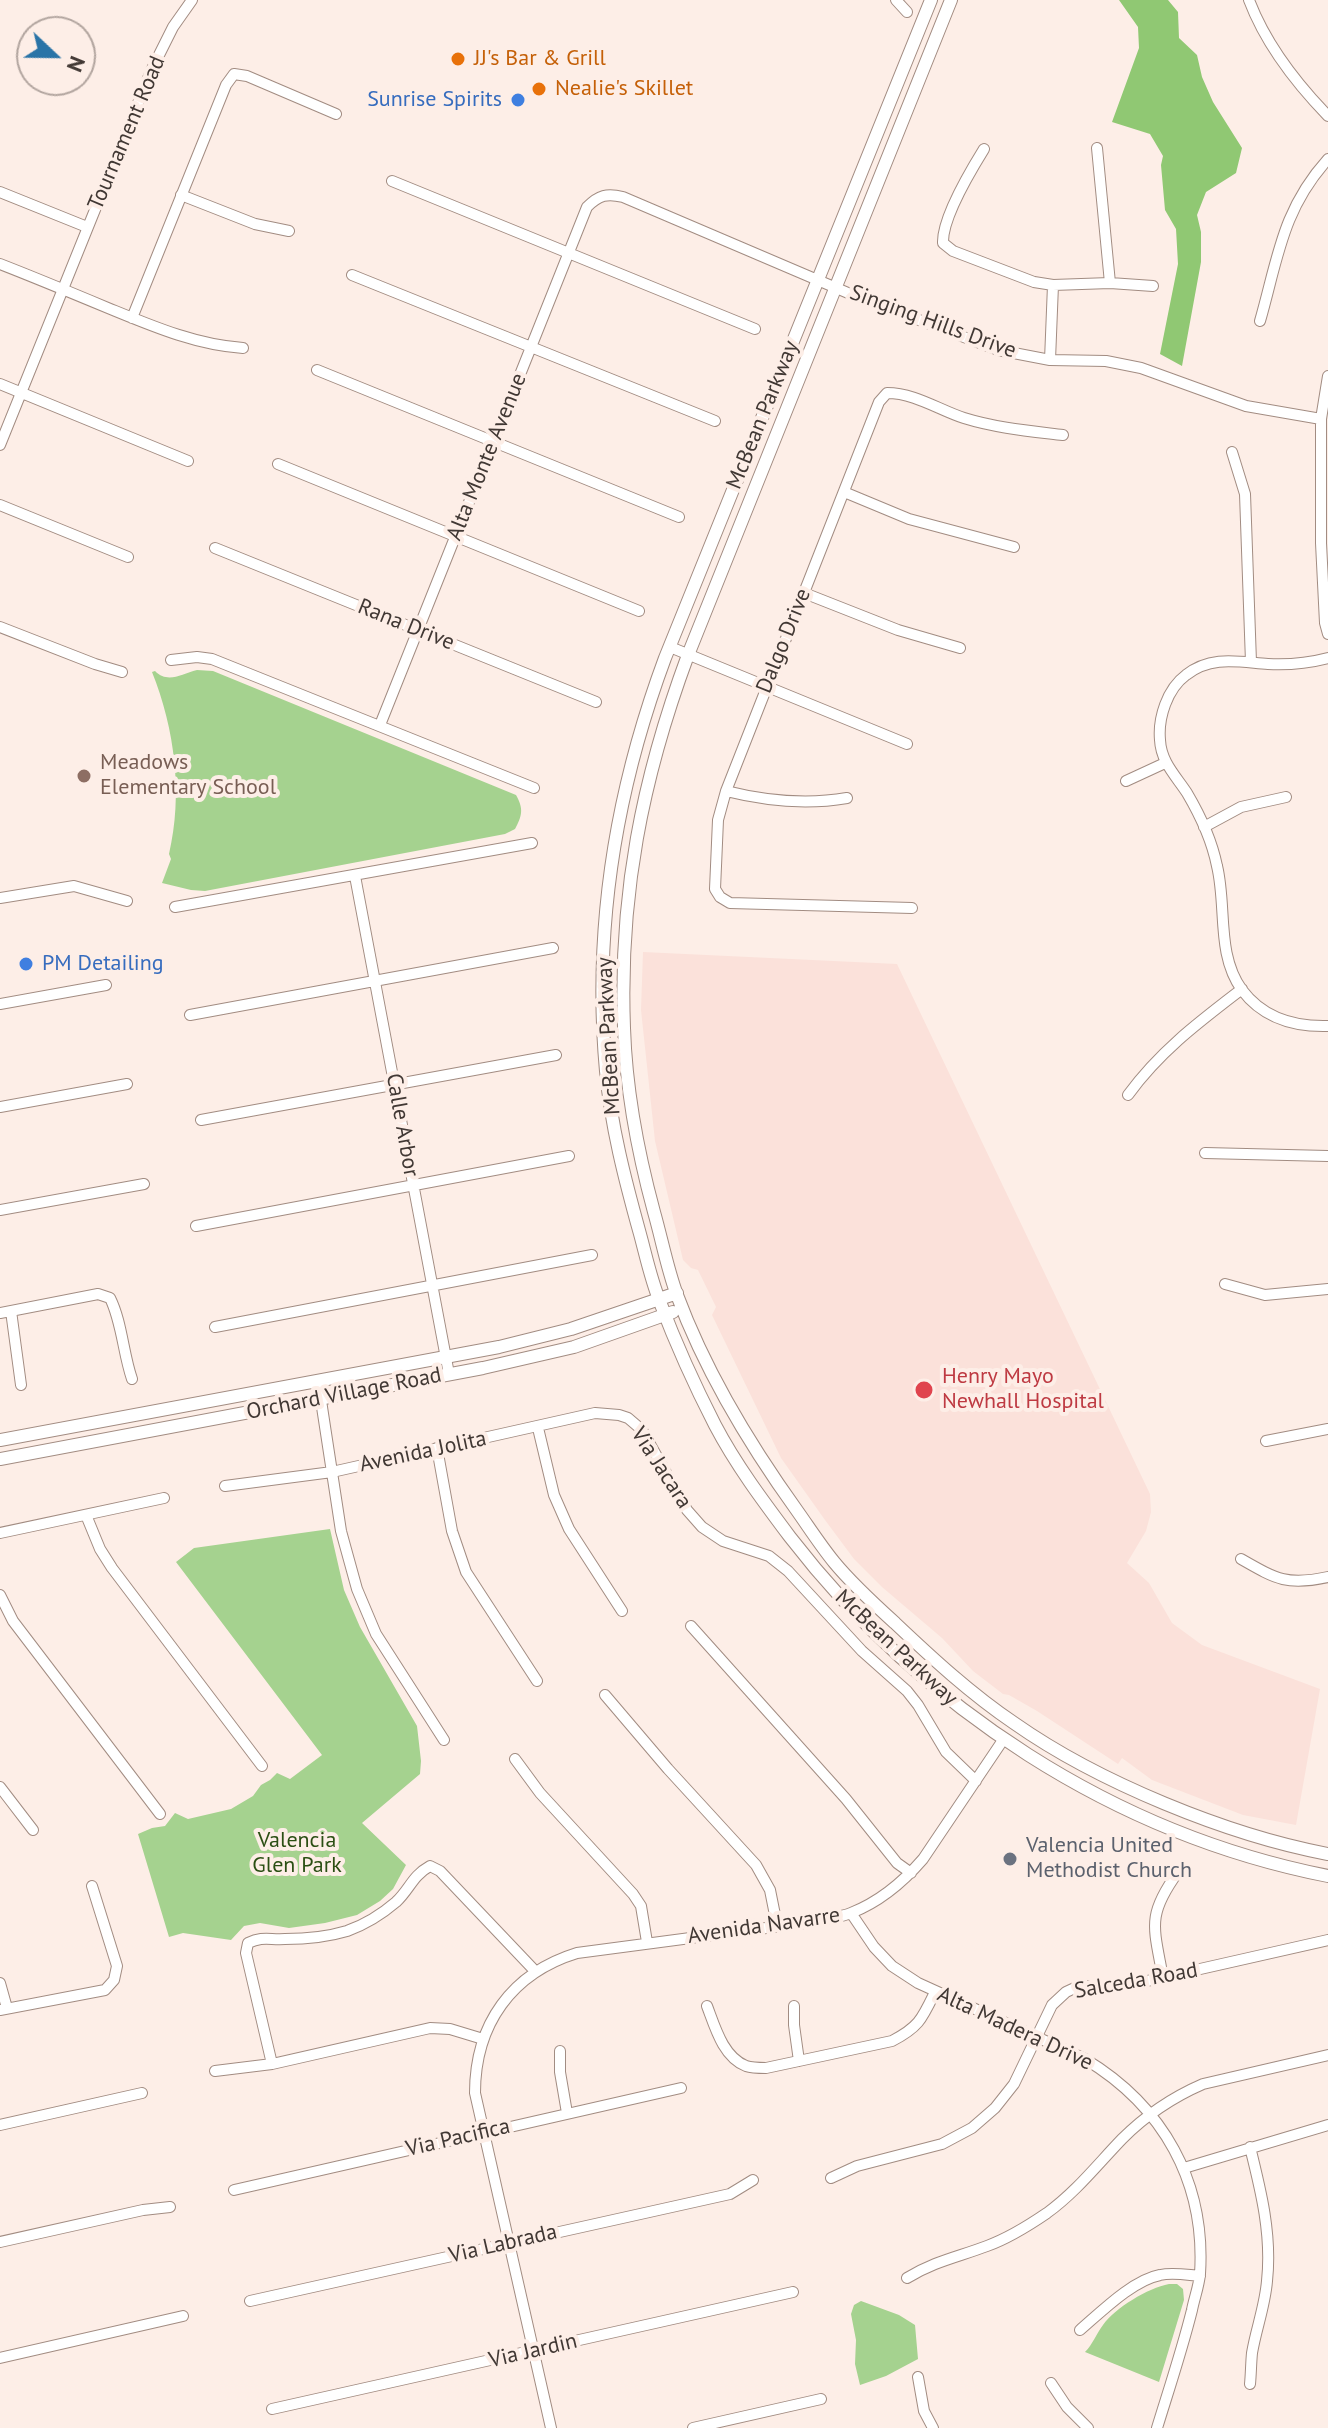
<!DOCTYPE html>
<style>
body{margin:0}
#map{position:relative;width:1328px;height:2428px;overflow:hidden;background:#fdeee7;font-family:"PT Sans",sans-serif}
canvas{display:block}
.north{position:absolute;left:16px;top:16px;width:80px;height:80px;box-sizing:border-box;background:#fdeee7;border:2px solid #b2a59f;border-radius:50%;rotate:112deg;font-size:22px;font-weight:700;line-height:32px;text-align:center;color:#413834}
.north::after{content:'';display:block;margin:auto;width:28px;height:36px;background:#2a74a7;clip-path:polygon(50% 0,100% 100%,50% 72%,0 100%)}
</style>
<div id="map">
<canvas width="1328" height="2428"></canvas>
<div class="north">N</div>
</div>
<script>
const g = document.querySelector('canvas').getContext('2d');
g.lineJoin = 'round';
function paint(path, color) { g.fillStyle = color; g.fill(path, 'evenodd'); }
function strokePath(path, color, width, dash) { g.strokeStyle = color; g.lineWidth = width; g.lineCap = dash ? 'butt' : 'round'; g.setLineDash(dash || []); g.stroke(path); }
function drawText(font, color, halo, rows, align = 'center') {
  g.font = font + ' "PT Sans",sans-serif'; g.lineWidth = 8; g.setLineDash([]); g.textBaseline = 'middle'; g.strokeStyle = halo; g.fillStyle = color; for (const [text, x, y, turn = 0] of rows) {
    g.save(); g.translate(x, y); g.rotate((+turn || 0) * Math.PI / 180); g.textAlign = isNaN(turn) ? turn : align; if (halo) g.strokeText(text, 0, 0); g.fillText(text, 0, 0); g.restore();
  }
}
paint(new Path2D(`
 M643 952 897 964 1150 1494 1151 1512 1146 1531 1127 1563 1149 1583 1172 1623 1202 1645 1320 1689 1296 1825 1243 1815 1152 1780 1122 1758 1118 1764 1037 1711 1009 1695 1003 1694 973 1671 942 1638 882 1587 854 1559 825 1520 781 1458 712 1315 716 1307 698 1270 691 1268 683 1260 655 1141 641 1010Z`), '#fbe1da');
paint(new Path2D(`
 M197 670 213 671 516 795C524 809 522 816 515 829L505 834 205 891 191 890 162 883 171 859 169 854C183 795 175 729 152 672L155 671C168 684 181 674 197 670Z
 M330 1529 344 1590 360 1627 417 1726 421 1761 420 1774 362 1823 406 1865 393 1889 380 1901 357 1915 325 1923 289 1928 260 1923 244 1926 231 1940 183 1933 169 1937 138 1834 152 1828 165 1826 175 1813 188 1819 231 1809 253 1796 261 1785 270 1780 277 1773 290 1779 322 1755 176 1562 194 1548Z
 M1169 2284H1177L1183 2289 1184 2300 1159 2382 1085 2352C1093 2344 1096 2334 1103 2325 1115 2308 1148 2288 1169 2284Z
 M861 2301 899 2315 915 2325 918 2359 886 2376 860 2385 855 2364 856 2340 851 2314 854 2305Z`), '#a5d28f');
paint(new Path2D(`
 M1119 0H1168L1178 12 1179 38 1197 55 1202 77 1213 102 1242 148 1236 173 1206 192 1197 215 1201 232V262L1182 366 1160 354 1178 264 1176 229 1165 210 1161 165 1163 156 1150 134 1112 122 1139 48 1138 27Z`), '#90c873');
const minor = new Path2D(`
 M896 0 907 12
 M1249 0C1266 45 1295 82 1328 116
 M1097 148 1110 283
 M984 149C971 170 942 219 943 243L953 251 1034 282 1053 285 1110 283 1153 286
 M392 181 755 329
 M0 192 87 227
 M181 195 255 224 289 231
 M0 264C36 278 72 293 108 308 152 326 196 345 243 348
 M352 275 715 421
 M132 318 226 85 234 74 247 76 336 114
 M1260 321C1278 258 1282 210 1328 159
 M1050 360 1053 285
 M317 370 679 517
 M1328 376 1321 419V543L1325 623 1328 634
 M0 384 188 461
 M0 445 151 71 173 27 192 0
 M1232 452 1245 494 1251 662
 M278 464 639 611
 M844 492 909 519 1014 547
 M0 505 128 557
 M215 548 596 702
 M804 593 898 630 960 648
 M0 627 95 664 122 672
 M670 647 907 744
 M1328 658C1309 663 1287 665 1268 664 1239 662 1211 655 1186 675 1167 689 1158 718 1160 740 1161 762 1176 776 1187 793 1200 815 1212 841 1217 866 1227 907 1216 954 1242 990 1263 1018 1294 1027 1328 1026
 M171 660 197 657 212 659 534 788
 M380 725 587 207C599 195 607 193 623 197L848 293 998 350 1050 360 1106 361 1141 368 1246 406 1321 419
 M1126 781 1165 763
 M726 791C766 801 806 805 847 798
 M1204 827 1241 807 1286 797
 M355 876 449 1374
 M0 898 74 886 127 901
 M175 907 532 843
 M912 908 730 903 720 897 715 889 718 820 726 791 879 402 887 393C915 393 939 410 964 418 996 428 1030 431 1063 435
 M0 1004 106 985
 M190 1015 553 948
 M1128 1095C1160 1051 1199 1022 1242 989
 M0 1107 127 1084
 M201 1120 556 1055
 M1205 1153 1328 1156
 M0 1210 144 1184
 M196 1226 569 1156
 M1225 1284 1265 1295 1328 1289
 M11 1311 21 1385
 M0 1313 98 1294 110 1298C122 1322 123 1353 132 1379
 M215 1327 592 1255
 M318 1381 341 1531 357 1589 376 1634 444 1740
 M538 1428 554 1495 569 1529 622 1611
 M1266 1441 1328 1429
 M437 1448 452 1531 466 1572 537 1681
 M225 1486 332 1472 595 1413 619 1415 628 1418 642 1430 687 1510 702 1527 723 1541 769 1556 788 1571 862 1651 907 1691 918 1705 946 1752 976 1781
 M86 1515 100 1549 112 1568 262 1766
 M0 1533 164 1498
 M1241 1559C1276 1579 1287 1586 1328 1577
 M0 1595 13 1621 160 1814
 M691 1626 846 1799 897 1863 911 1873
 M605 1695 668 1769 756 1865 770 1890 777 1925
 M515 1759 540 1793 633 1894 641 1906 647 1942
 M0 1787 33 1830
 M851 1913 874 1947 892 1966 918 1983 1085 2059C1163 2106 1206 2182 1200 2274 1199 2286 1194 2299 1192 2310 1182 2350 1169 2389 1157 2428
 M1163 1978C1154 1927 1146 1916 1178 1872
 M0 1983 7 2008
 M707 2006C715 2027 723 2057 746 2066 752 2068 760 2068 766 2068L892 2041C919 2027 922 2019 935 1992
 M794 2006V2025L799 2061
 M0 2010 105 1990 114 1980 117 1966 92 1886
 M560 2051V2072L567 2113
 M272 2064 246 1953 248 1943C263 1936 269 1940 285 1939 305 1939 327 1937 347 1931 364 1925 382 1914 396 1902 410 1889 412 1876 430 1866L440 1871 535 1971
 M215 2071 272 2064 430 2028 450 2029 483 2039
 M0 2125 142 2093
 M1184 2168 1328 2125
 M831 2178 857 2166 942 2144 972 2128 995 2108 1014 2084 1052 2005 1066 1992 1079 1986H1125L1328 1940
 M234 2190 681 2088
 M0 2242 143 2210 170 2207
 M907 2278C935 2261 958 2257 987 2246 1009 2238 1028 2226 1047 2213 1076 2192 1097 2165 1122 2139 1145 2116 1173 2097 1203 2084L1328 2055
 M250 2301 730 2194 753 2180
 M1080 2330C1101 2312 1133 2280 1160 2275 1173 2272 1187 2275 1200 2276
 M0 2358 183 2316
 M918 2377 924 2411 933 2428
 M1051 2383 1067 2407 1088 2428
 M1250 2384C1251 2374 1251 2363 1252 2353 1256 2329 1265 2306 1267 2281 1272 2235 1261 2191 1250 2147
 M272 2409 793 2292
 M551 2428 475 2093C475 2024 512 1973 577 1953L819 1921C830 1918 841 1917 851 1913 879 1902 904 1881 923 1859L1003 1740
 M693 2428 821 2399`);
const major = new Path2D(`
 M931 0 665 658C616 790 593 930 606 1071 611 1126 625 1180 640 1234 646 1256 651 1280 660 1302 676 1344 695 1386 715 1425 736 1465 763 1501 790 1537 922 1708 1114 1834 1328 1876
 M951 0 688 655C642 779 619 896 624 1028 626 1091 638 1153 654 1212 662 1240 667 1268 677 1295 706 1373 749 1444 798 1512 810 1529 821 1546 834 1562 852 1584 874 1604 895 1623 932 1658 971 1694 1014 1723 1098 1782 1227 1835 1328 1854
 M0 1440 499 1347 571 1329 677 1293
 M0 1459 483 1368 574 1347 673 1312`);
strokePath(minor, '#a28c82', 12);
strokePath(major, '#a28c82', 14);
strokePath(minor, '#fff', 10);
strokePath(major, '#fff', 12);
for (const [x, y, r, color] of [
 [458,59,8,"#e8710a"],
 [539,89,8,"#e8710a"],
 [518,100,8,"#3f7fe0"],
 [84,776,8,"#8d6e63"],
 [26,964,8,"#3f7fe0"],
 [924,1390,10,"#e0444e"],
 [1010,1859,8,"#6b7280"]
]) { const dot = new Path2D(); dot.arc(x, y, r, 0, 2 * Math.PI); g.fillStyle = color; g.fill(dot); strokePath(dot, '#fdeee7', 3); }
drawText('22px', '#c56008', '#fdeee7', [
 ["JJ's Bar & Grill",474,59],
 ["Nealie's Skillet",555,89]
], 'left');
drawText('22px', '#366cbe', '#fdeee7', [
 ["Sunrise Spirits",502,100],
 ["PM Detailing",42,964,"left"]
], 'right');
drawText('22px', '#413834', '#fdeee7', [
 ["Tournament Road",127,133,-67],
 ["Singing Hills Drive",933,322,20],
 ["McBean Parkway",763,415,-68],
 ["Alta Monte Avenue",487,457,-68],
 ["Rana Drive",406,625,22],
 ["Dalgo Drive",784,641,-68],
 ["McBean Parkway",609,1036,-93],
 ["Calle Arbor",402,1125,80],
 ["Orchard Village Road",344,1394,-11],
 ["Avenida Jolita",423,1452,-12],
 ["Via Jacara",661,1468,57],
 ["McBean Parkway",896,1648,43],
 ["Avenida Navarre",764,1926,-8],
 ["Salceda Road",1136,1981,-10],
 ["Alta Madera Drive",1015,2029,25],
 ["Via Pacifica",458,2138,-13],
 ["Via Labrada",503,2244,-13],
 ["Via Jardin",533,2351,-13]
]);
drawText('22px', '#785e54', '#fdeee7', [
 ["Meadows",100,763],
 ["Elementary School",100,788]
], 'left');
drawText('22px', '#be3a42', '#fdeee7', [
 ["Henry Mayo",942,1377],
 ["Newhall Hospital",942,1402]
], 'left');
drawText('22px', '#2b4f14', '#fdeee7', [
 ["Valencia",297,1841],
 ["Glen Park",297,1866]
]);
drawText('22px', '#5b616d', '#fdeee7', [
 ["Valencia United",1026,1846],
 ["Methodist Church",1026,1871]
], 'left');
</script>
